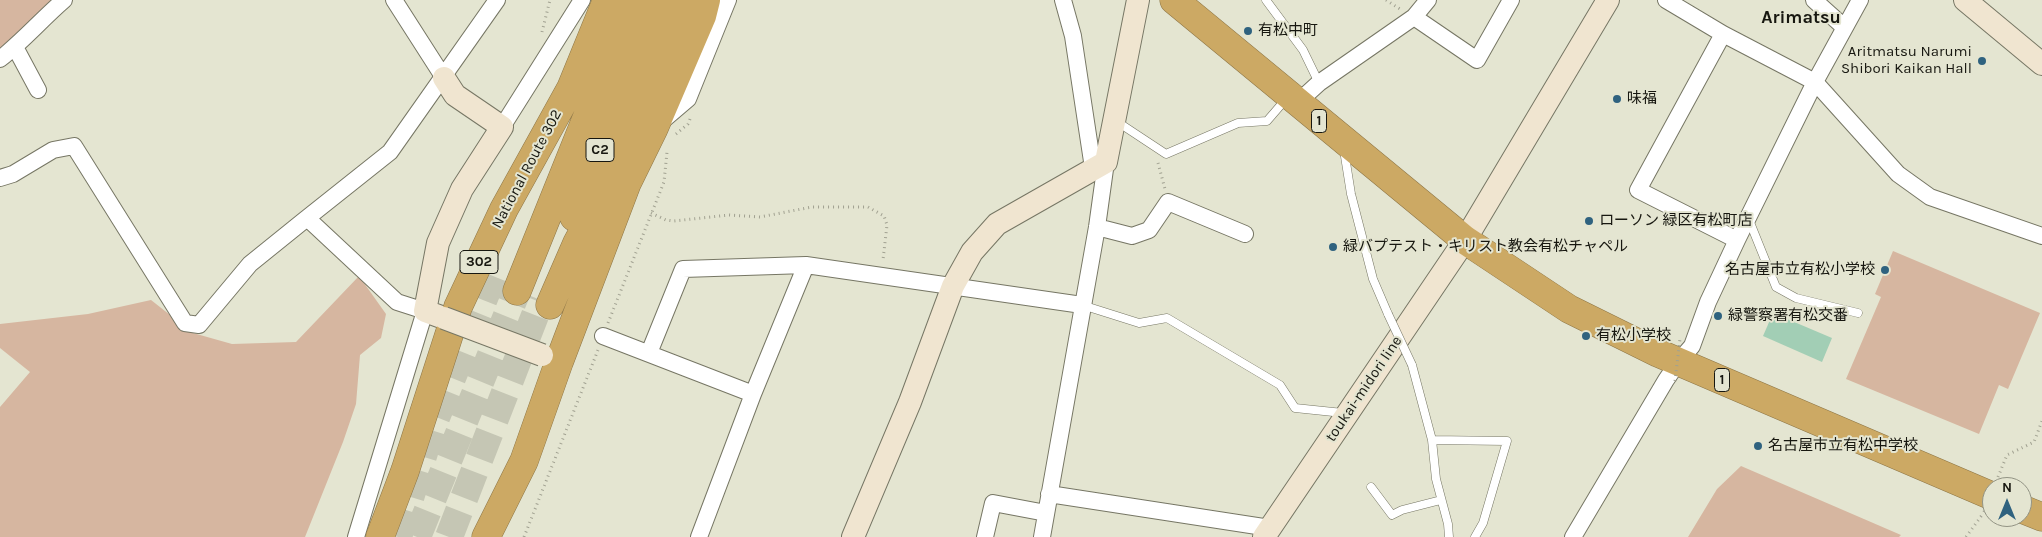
<!DOCTYPE html>
<meta charset="utf-8">
<style>
body{margin:0}
#map{position:relative;width:2042px;height:537px;overflow:hidden;background:#e4e5d1;font-family:Karla,sans-serif}
canvas{display:block}
.north{position:absolute;left:1982px;top:477px;width:50px;height:50px;box-sizing:border-box;background:#e4e5d1;border:1px solid #929384;border-radius:50%;rotate:0deg;font-size:14px;font-weight:700;line-height:20px;text-align:center;color:#171710}
.north::after{content:'';display:block;margin:auto;width:18px;height:22px;background:#2f627f;clip-path:polygon(50% 0,100% 100%,50% 72%,0 100%)}
</style>
<div id="map">
<canvas width="2042" height="537"></canvas>
<div class="north">N</div>
</div>
<script>
const g = document.querySelector('canvas').getContext('2d');
g.lineJoin = 'round';
function paint(path, color) { g.fillStyle = color; g.fill(path, 'evenodd'); }
function strokePath(path, color, width, dash) { g.strokeStyle = color; g.lineWidth = width; g.lineCap = dash ? 'butt' : 'round'; g.setLineDash(dash || []); g.stroke(path); }
function drawText(font, color, halo, rows, align = 'center') {
  g.font = font + ' Karla,"Noto Sans JP",sans-serif'; g.lineWidth = 4; g.setLineDash([]); g.textBaseline = 'middle'; g.strokeStyle = halo; g.fillStyle = color; for (const [text, x, y, turn = 0] of rows) {
    g.save(); g.translate(x, y); g.rotate((+turn || 0) * Math.PI / 180); g.textAlign = isNaN(turn) ? turn : align; if (halo) g.strokeText(text, 0, 0); g.fillText(text, 0, 0); g.restore();
  }
}
paint(new Path2D(`
 M0 0H54L28 22 5 48 0 50Z
 M1893 251 2040 313 2008 389 1999 385 1979 434 1846 379 1881 297 1875 294Z
 M359 276 386 314 381 338 360 355 356 404 343 442 305 537H0V407L30 372 0 348V324L88 314 151 300 193 333 232 344 296 342Z
 M1741 466 1901 535 1899 537H1688L1717 489Z`), '#d6b6a0');
paint(new Path2D(`
 M1773 313 1832 338 1822 362 1763 336Z`), '#a2ceb5');
strokePath(new Path2D(`
 M398 537 431 430 493 276
 M417 537 517 291
 M449 537 541 300`), '#c5c6b4', 28, [28, 14]);
const lane = new Path2D(`
 M1266 0 1303 50 1319 83
 M1116 121 1166 154 1238 123 1267 121 1286 99
 M1344 150 1351 194 1373 279 1388 314
 M1749 220 1776 287 1796 298 1858 313
 M1082 305 1139 323 1167 318 1280 385 1295 408 1343 413
 M1412 365 1432 440 1436 479 1448 524 1449 537
 M1432 440 1507 441 1483 523 1475 537
 M1371 487 1392 515 1402 510 1441 500`);
const street = new Path2D(`
 M394 0 444 78
 M1063 0 1073 36 1093 168
 M1666 0 1723 34 1815 82 1860 0
 M1814 0 1844 27
 M1414 17 1477 60 1511 0
 M1723 34 1638 190 1737 240
 M15 47 38 90
 M0 59C23 41 42 19 64 0
 M1297 103 1319 83 1414 17 1428 0
 M661 122 688 99 728 0
 M502 127 582 0
 M0 178 13 174 53 150 74 146 185 323 199 325 250 264 307 218
 M1097 227 1132 236 1149 230 1168 202 1245 234
 M603 336 753 394
 M649 353 683 269 806 265 1082 305
 M1049 494 1270 528
 M356 537 425 311 397 302 307 218 390 152 497 0
 M699 537 753 394 806 265
 M985 537 993 503 1046 513
 M1042 537 1097 227 1106 162
 M1573 537 1666 380 1679 361 1692 346 1708 302 1737 240 1815 82 1898 174 1930 197 2042 236`);
const secondary = new Path2D(`
 M1965 0 2042 64
 M444 78 455 95 502 127 462 189 438 243 425 311 444 318
 M853 537 910 402 953 286 972 252 997 224 1106 162 1138 0
 M1264 537 1465 240 1608 0`);
const highway = new Path2D(`
 M1174 0 1465 240 1569 309 1658 353 1992 496
 M574 217 659 0
 M517 291 634 0
 M550 305 577 243 615 172 686 0
 M2022 509 2042 517
 M380 537 405 471 458 307 504 209 571 88 607 0
 M486 537 524 461 559 362 627 183 654 128 702 16 706 0`);
strokePath(lane, '#767664', 9);
strokePath(street, '#767664', 18);
strokePath(secondary, '#767664', 24);
strokePath(highway, '#8d7647', 29);
strokePath(new Path2D(`
 M1386 0 1400 9
 M542 32 550 0
 M676 134 688 124 690 119
 M1158 163 1165 189
 M651 213 666 220 674 221 729 215 760 217 812 207H868L884 216 887 225 883 260
 M608 323 664 182 667 152
 M1998 477 2007 455 2034 442 2042 421
 M524 537 598 350
 M1966 537 1982 515`), '#a1a191', 3, [1, 4]);
strokePath(lane, '#fff', 8);
strokePath(street, '#fff', 16);
strokePath(secondary, '#f0e5d0', 22);
strokePath(highway, '#cca964', 28);
const laneBridge = new Path2D(`
 M1388 314 1412 365`);
const secondaryBridge = new Path2D(`
 M444 318 542 355`);
strokePath(laneBridge, '#767664', 9, []);
strokePath(secondaryBridge, '#767664', 24, []);
strokePath(new Path2D(`
 M1675 381 1680 339
 M1984 512 1992 492`), '#a1a191', 3, [1, 4]);
strokePath(laneBridge, '#fff', 8);
strokePath(secondaryBridge, '#f0e5d0', 22);
for (const [x, y, r, color] of [
 [1248,31,5,"#2f627f"],
 [1982,61,5,"#2f627f"],
 [1617,99,5,"#2f627f"],
 [1589,221,5,"#2f627f"],
 [1333,247,5,"#2f627f"],
 [1885,270,5,"#2f627f"],
 [1718,316,5,"#2f627f"],
 [1586,336,5,"#2f627f"],
 [1758,446,5,"#2f627f"]
]) { const dot = new Path2D(); dot.arc(x, y, r, 0, 2 * Math.PI); g.fillStyle = color; g.fill(dot); strokePath(dot, '#e4e5d1', 2); }
for (const [x, y, w] of [
 [1319,121,15],
 [600,150,28],
 [479,262,38],
 [1722,380,15]
]) { const box = new Path2D(); box.roundRect(x - w / 2, y - 11.5, w, 23, 4); g.fillStyle = '#e4e5d1'; g.fill(box); strokePath(box, '#171710', 1); }
drawText('bold 14px', '#171710', null, [
 ["1",1319,121],
 ["C2",600,150],
 ["302",479,262],
 ["1",1722,380]
]);
drawText('15px', '#171710', '#e4e5d1', [
 ["有松中町",1258,31],
 ["Aritmatsu Narumi",1972,52,"right"],
 ["Shibori Kaikan Hall",1972,69,"right"],
 ["味福",1627,99],
 ["ローソン 緑区有松町店",1599,221],
 ["緑バプテスト・キリスト教会有松チャペル",1343,247],
 ["名古屋市立有松小学校",1875,270,"right"],
 ["緑警察署有松交番",1728,316],
 ["有松小学校",1596,336],
 ["名古屋市立有松中学校",1768,446]
], 'left');
drawText('15px', '#171710', '#e4e5d1', [
 ["National Route 302",527,169,-62],
 ["toukai-midori line",1364,389,-56]
]);
drawText('bold 18px', '#171710', '#e4e5d1', [
 ["Arimatsu",1801,18]
]);
</script>
